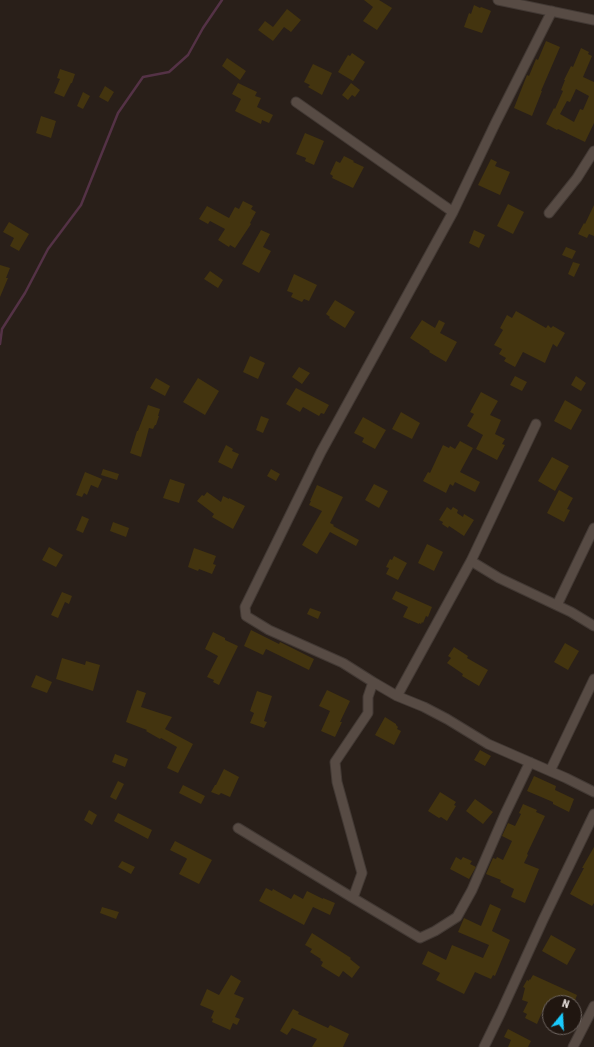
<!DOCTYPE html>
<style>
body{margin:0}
#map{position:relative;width:594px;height:1047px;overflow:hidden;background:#291f19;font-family:"Roboto Condensed",sans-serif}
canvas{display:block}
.north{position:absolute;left:542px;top:995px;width:40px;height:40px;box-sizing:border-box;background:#201610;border:1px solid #716863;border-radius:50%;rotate:18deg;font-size:11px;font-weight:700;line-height:16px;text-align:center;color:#eae3df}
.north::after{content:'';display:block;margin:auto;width:14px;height:18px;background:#1acafc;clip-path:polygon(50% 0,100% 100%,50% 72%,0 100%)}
</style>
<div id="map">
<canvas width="594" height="1047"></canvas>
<div class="north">N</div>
</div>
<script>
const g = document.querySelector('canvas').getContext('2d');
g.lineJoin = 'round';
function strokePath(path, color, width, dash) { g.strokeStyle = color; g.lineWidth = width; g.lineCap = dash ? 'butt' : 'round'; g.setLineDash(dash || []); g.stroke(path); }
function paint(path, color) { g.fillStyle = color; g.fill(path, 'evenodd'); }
strokePath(new Path2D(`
 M0 344 2 329 25 293 48 249 81 205 118 113 143 77 169 72 188 55 203 28 222 0`), '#543246', 2.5);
paint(new Path2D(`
 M364 0H379L392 8 377 30 363 21 373 7Z
 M474 5 480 8 481 7 489 10 491 11 482 33 464 27 469 13 471 14Z
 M287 9 301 20 291 32 284 27 273 41 258 30 265 21 273 27Z
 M546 41 560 47 541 91H542L532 116 514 108 527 75 529 76 536 59 538 60Z
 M581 48 589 52 588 54 592 56 583 77 594 82V123L585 142 558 129 557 130 546 124 554 108 555 109 563 91 561 90 565 80H564L571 66 573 67ZM576 89 589 96 583 110 580 109 574 122 560 114 567 101 570 102Z
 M352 53 365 62 353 81 338 72 348 55 350 56Z
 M227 58 246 71 240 80 222 66Z
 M313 64 332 73 322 95 308 87 310 85 304 82Z
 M60 69 75 74 72 83H71L64 97 54 93 60 79 57 78Z
 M238 83 257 92 255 96 261 98 257 107 273 115 269 123 262 120 261 124 235 111 241 99 232 94Z
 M351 83 360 90 355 97 352 95 348 100 342 95Z
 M105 86 114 92 108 102 99 97Z
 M83 92 90 96 83 109 77 106Z
 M41 116 56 121 51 138 36 133Z
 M305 133 324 141 314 165 305 161 306 158 296 154Z
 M344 156 354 161 353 162 364 167 353 188 332 178 333 176 330 174 336 161 340 163Z
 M491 159 497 162 495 166 510 172 500 195 478 185Z
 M243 201 253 206 251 209 256 212 250 223 251 224 235 248 230 245 229 247 218 240 225 229 210 221 208 224 199 219 207 206 229 218 235 207 239 209Z
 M508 204 524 212 513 234 497 226Z
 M594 205V236L589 234 587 238 578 234 584 223 585 224Z
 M9 222 29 234 19 251 10 246 14 238 3 232Z
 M261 230 270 234 263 247 271 251 259 273 242 264Z
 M474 230 485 235 479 248 469 243Z
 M566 247 576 251 572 259 562 255Z
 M573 262 580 264 574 277 568 274Z
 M0 265 10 268 6 278H8L0 297Z
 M210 271 223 280 218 288 204 279Z
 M294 274 317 285 309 301 304 299 302 302 291 297 293 293 287 291Z
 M335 300 355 312 345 328 329 318 330 317 326 314Z
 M516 311 546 328 548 325 551 328 553 326 565 333 557 347 553 344 545 363 523 352 515 367 504 361 506 358 499 354 502 349 494 345 503 330 500 328 507 315 512 318Z
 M422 320 435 328 439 320 445 323 440 333 457 342 446 362 429 352 430 351 410 338Z
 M250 356 265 363 258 379 243 372Z
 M299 367 310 373 302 384 292 377Z
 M515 376 527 382 522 391 510 385Z
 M576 376 586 383 581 391 571 385Z
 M156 378 170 386 165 396 150 388Z
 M198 378 219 391 205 415 183 402Z
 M296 388 329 405 324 414 321 413 319 416 303 407 300 412 286 404Z
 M481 392 498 401 490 415 501 420 495 434 505 439 502 444 505 445 497 460 476 449 483 435 467 426 474 414 470 412Z
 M565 400 582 410 571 430 554 421Z
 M148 405 160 409 158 416H159L156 425H155L153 429 149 428 141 457 130 453 137 431H138Z
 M401 412 420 423 412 439 392 429Z
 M261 416 269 419 263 433 256 430Z
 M363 417 386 430 375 449 362 442 364 438 354 433Z
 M460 441 473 448 460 472 480 482 475 492 455 482 453 486 450 484 446 493 423 481 428 472 430 473 443 445 449 448 450 446 455 449Z
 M226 445 233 449 232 451 239 454 232 469 218 462Z
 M552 457 569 466 555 491 538 481Z
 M103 469 119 474 117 480 101 475Z
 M271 469 280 474 276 481 267 476Z
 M85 472 102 479 98 488 91 485 87 495 84 493 82 497 76 495Z
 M170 479 185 484 179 503 163 498Z
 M374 484 388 491 379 508 365 500Z
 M317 485 343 497 330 523 334 525 333 526 359 540 356 546 330 532 317 554 302 545 322 511 309 505 311 501H310Z
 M559 490 573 498 567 509 570 510 564 522 547 513Z
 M207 492 221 502 223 496 229 499V498L245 506 233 529 212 517 214 514 197 501 202 495 204 496Z
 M447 507 451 510 453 507 458 510 457 513 463 517 464 514 474 520 464 536 449 526 448 528 442 524 443 522 439 520Z
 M82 516 89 519 83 533 76 530Z
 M113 522 129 528 126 537 110 531Z
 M427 544 443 552 434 571 418 563Z
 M49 547 63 555 56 567 42 560Z
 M194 548 216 556 213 564 216 565 212 574 199 569 198 571 188 567Z
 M394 556 407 563 398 580 386 574 389 568 386 567 390 559 392 560Z
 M396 591 432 607 428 617 426 616 423 623 422 622 421 624 419 623V624L403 617 408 607 392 599Z
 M62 592 72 596 69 604 65 602 58 618 51 615Z
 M310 608 321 612 318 619 307 614Z
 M251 630 279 644 280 642 314 659 309 670 266 649 263 655 244 646Z
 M213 632 225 638V640L238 646 219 685 213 682 214 680 207 677 218 656 205 649Z
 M565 643 579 651 568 670 554 662Z
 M454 647 468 656 467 658 488 670 479 686 462 676 463 674 447 663 451 658 448 656Z
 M62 658 85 665 86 661 100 665 93 691 56 679Z
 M36 675 52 682 47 693 31 687Z
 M137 690 146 693 141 707 172 717 165 729 193 744 178 773 167 768 177 747 161 738 160 739 146 731 147 730 126 722Z
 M327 690 350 701 340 722H342L335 737 321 731 330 711 319 706Z
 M257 691 272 696 264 721 267 722 264 728 250 723 254 713 250 711Z
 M385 717 396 724V725L398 727 397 729 401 731 394 745 375 735Z
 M480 750 491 756 485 766 474 760Z
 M115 754 128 759 125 767 112 762Z
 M224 769 239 777 230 797 221 793 219 795 211 792 215 785H216Z
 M534 776 556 786 555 790 574 799 569 812 553 804V802L527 791Z
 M118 781 124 784 116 800 110 797Z
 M183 785 205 796 201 804 179 793Z
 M440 792 456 802 454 805 456 806 447 821 441 817 439 818 428 811Z
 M475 799 493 812 483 824 466 811Z
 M523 804 537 810 536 812 545 816 527 854 528 855 524 863 539 869 525 903 511 897 514 889 500 882 501 880 486 874 493 858 496 859 497 857 503 860 512 841 502 836 508 823 515 826 521 814 519 813Z
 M89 810 97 815 92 825 84 820Z
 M118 813 152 830 148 839 114 821Z
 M175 841 212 860 199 884 179 874 187 859 186 858 170 850Z
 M594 847V903L592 906 570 894 584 868H582Z
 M456 857 461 860 463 857 472 861 470 864 476 867 469 879 450 869Z
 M122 861 135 867 131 874 118 867Z
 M266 888 272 891 273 889 291 899 294 894 303 899 307 891 323 899V898L335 903 330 915 313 907 304 925 259 901Z
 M490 904 501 909 492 931 510 940 495 976 493 975 491 979 475 972 464 994 436 980 440 973 422 964 428 951 446 960 452 945 483 958 489 945 458 932 464 918 481 926Z
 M102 907 119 912 116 919 100 913Z
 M312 933 351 958 350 959 360 967 352 978 343 971 339 977 321 966 323 962 320 960 321 959 310 952 312 949 305 945Z
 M551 935 576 949 567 965 542 951Z
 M231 975 241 981 234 994 244 998 235 1017 240 1019 237 1025 233 1023 230 1030 212 1022 213 1019 211 1018 214 1011 200 1005 207 989 219 995Z
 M533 975 577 995 574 1003H546L537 1024 525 1018 527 1014 523 1012 528 1002 522 1000 525 988 523 987 527 980 529 981V979L530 980Z
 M293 1009 299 1012 298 1014 328 1028 330 1025 349 1034 343 1047H312L317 1039 292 1028 287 1035 280 1031Z
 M508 1029 531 1041 528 1047H508L511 1040 504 1037Z`), '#43340f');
const minor = new Path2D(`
 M498 0 594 20
 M552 11 496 122 453 212 321 452 245 607 246 616 269 630 343 663 373 682 397 696 424 707 447 719 488 744 566 778 594 792
 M296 102 453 212
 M549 213 577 178 594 151
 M471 561 499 578 571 612 594 626
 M557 605 594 528
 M373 682 368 697V713L335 762 337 782 362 873 353 898 420 938 435 931 457 917 472 890 505 814 530 762
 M397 696 471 561 536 424
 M550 771 594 679
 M238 828 353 898
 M484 1047 501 1012 543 920 594 814
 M573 1047 594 1006`);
strokePath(minor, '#423934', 11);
strokePath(minor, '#574b44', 9);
</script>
